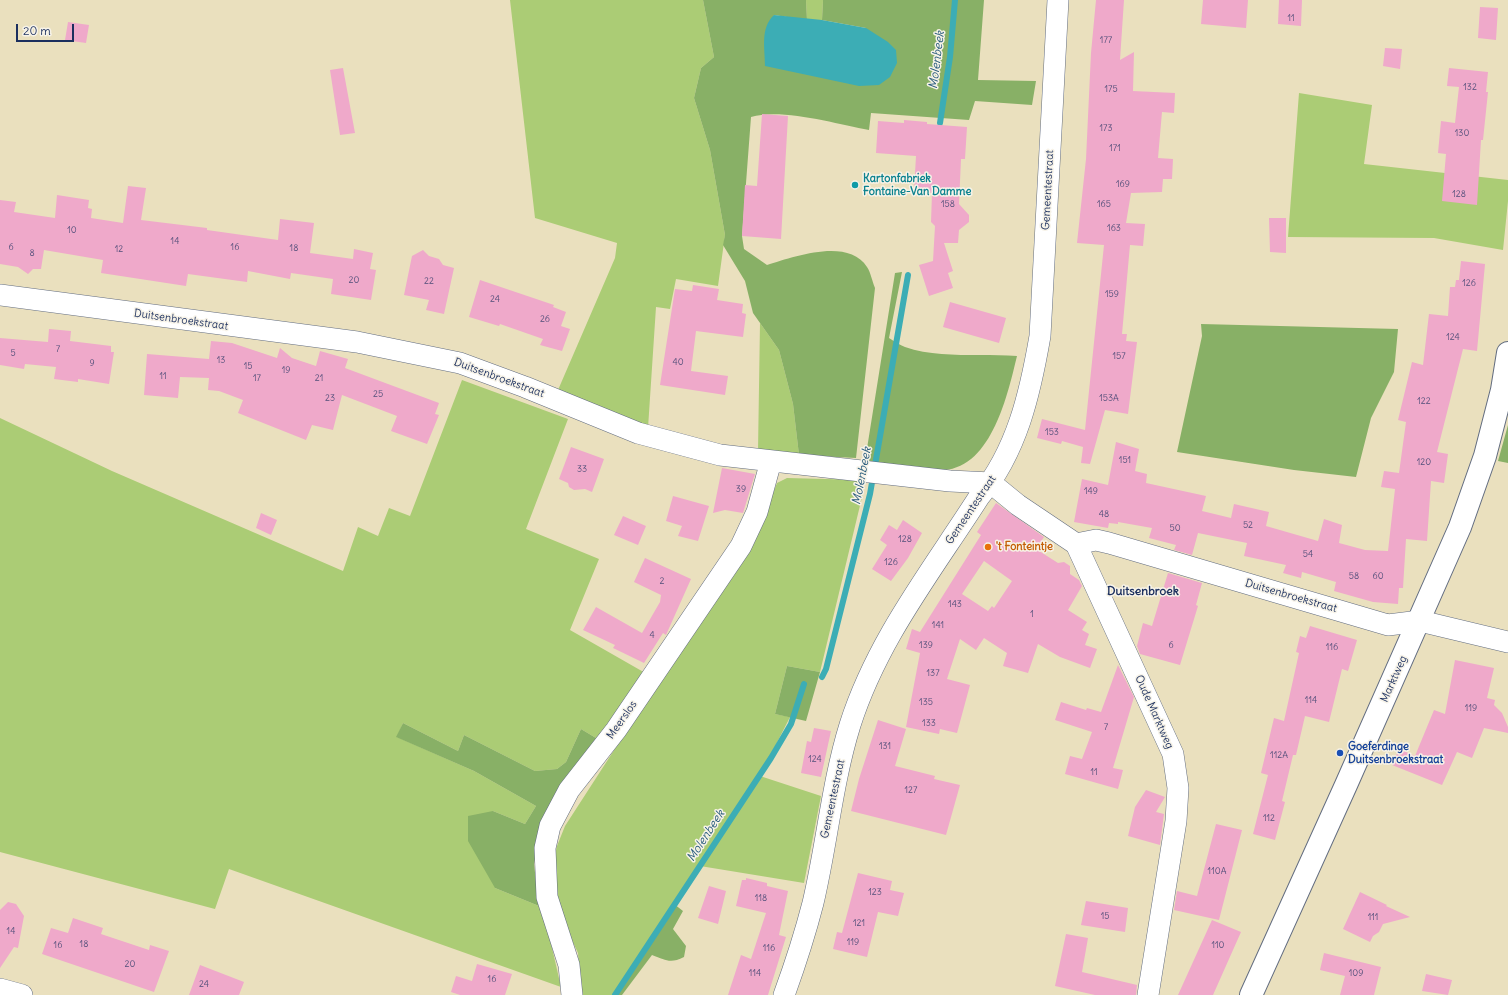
<!DOCTYPE html>
<style>
body{margin:0}
#map{position:relative;width:1508px;height:995px;overflow:hidden;background:#eae0be;font-family:Delius,sans-serif}
canvas{display:block}
.scale{position:absolute;left:16px;top:24px;width:58px;height:18px;box-sizing:border-box;border:2px solid #1b2f5e;border-top:0;padding-left:5px;font-size:12px;line-height:14px;white-space:nowrap;color:#1b2f5e;-webkit-text-stroke:3px #f7f3e8;paint-order:stroke}
</style>
<div id="map">
<canvas width="1508" height="995"></canvas>
<div class="scale">20 m</div>
</div>
<script>
const g = document.querySelector('canvas').getContext('2d');
g.lineJoin = 'round';
function paint(path, color) { g.fillStyle = color; g.fill(path, 'evenodd'); }
function strokePath(path, color, width, dash) { g.strokeStyle = color; g.lineWidth = width; g.lineCap = dash ? 'butt' : 'round'; g.setLineDash(dash || []); g.stroke(path); }
function drawText(font, color, halo, rows, align = 'center') {
  g.font = font + ' Delius,sans-serif'; g.lineWidth = 3; g.setLineDash([]); g.textBaseline = 'middle'; g.strokeStyle = halo; g.fillStyle = color; for (const [text, x, y, turn = 0] of rows) {
    g.save(); g.translate(x, y); g.rotate((+turn || 0) * Math.PI / 180); g.textAlign = isNaN(turn) ? turn : align; if (halo) g.strokeText(text, 0, 0); g.fillText(text, 0, 0); g.restore();
  }
}
paint(new Path2D(`
 M510 0H703L714 57 701 68 694 98 710 150 725 235 718 286 676 279 670 309 656 307 648 428 558 390 615 258 617 243 535 218Z
 M806 0H823L822 20H807Z
 M1299 93 1372 105 1364 164 1508 180V201L1503 250 1434 238 1288 237Z
 M760 323 779 350 793 404 799 455 758 451Z
 M462 380 568 419 526 529 599 559 570 630 647 674 601 741 581 729 566 762 557 769 535 771 464 735 458 751 403 723 397 737 474 771 536 806 525 824 493 811 495 888 539 906 550 939 561 987 229 869 215 909 0 852V418L112 471 343 571 358 527 378 536 389 508 410 516Z
 M787 478 864 480 863 493 820 672 787 666 775 714 790 717 760 776 821 796 804 883 700 866 613 995H581L578 953 559 913 550 875 557 846 565 826 761 523 777 483Z`), '#abcc75');
paint(new Path2D(`
 M703 0H806L807 20 774 15 765 65 814 75 866 28 822 20 823 0H984L978 80 1036 81 1032 105 975 101 969 120 871 113 869 130C836 124 782 108 751 117L742 236 744 249 767 265C793 257 848 237 867 267 871 273 872 281 875 288L856 458 799 455 793 404 779 350 753 313 745 281 723 245 725 235 710 150 694 98 701 68 714 57Z
 M902 272 889 338C894 341 900 345 905 347 940 359 981 353 1017 356 1008 393 992 467 944 470 937 470 928 468 920 467 902 465 884 463 865 461L895 273Z
 M1201 324 1398 329 1394 372 1371 418 1356 477 1294 470 1177 452 1202 336Z
 M1508 425V463L1498 461Z
 M787 666 820 672 806 721 775 714Z
 M403 723 458 751 464 735 535 771 557 769 566 762 581 729 601 741 537 849 534 864 539 906 495 888 468 841V816L493 811 525 824 536 806 474 771 396 737Z
 M674 904 683 911 673 929 686 946 684 957C670 964 666 960 652 955L622 995H613Z`), '#88b066');
paint(new Path2D(`
 M774 15 822 20 866 28 888 42 896 50 897 63 890 77 879 85 859 86 765 66C765 48 760 28 774 15Z`), '#3cadb5');
strokePath(new Path2D(`
 M940 123 950 57 955 0
 M822 677 826 669 870 494 908 275
 M615 995 771 758 791 724 804 684`), '#3cadb5', 6);
paint(new Path2D(`
 M1096 0H1124L1120 60 1134 52 1133 91 1175 93 1174 113 1162 112 1158 158 1173 159 1172 179H1163L1162 192 1131 193 1126 223 1145 224 1143 246 1130 245 1122 334H1127L1126 341 1137 342 1128 414 1105 410 1090 464 1081 463 1083 447 1062 441 1061 444 1037 438 1042 419 1085 430 1104 245 1077 243 1086 159 1091 53Z
 M1203 0H1248L1246 28 1201 24Z
 M1279 0H1302L1301 26 1278 24Z
 M1480 7 1498 8 1496 40 1478 38Z
 M68 22 89 25 86 43 65 40Z
 M1385 48 1402 49 1400 69 1383 66Z
 M343 68 355 133 340 135 330 70Z
 M1449 68 1488 72 1486 92H1488L1483 140H1481L1477 205 1442 201 1446 154 1438 153 1441 121 1455 123 1459 87 1447 86Z
 M762 114 788 116 781 239 742 236 745 185 757 186Z
 M904 120 927 122V124L967 127 965 159H961L959 204 969 215V222L959 230 958 243H944L953 271 948 273 953 288 929 296 919 265 933 261 935 226 931 222 932 193 914 191 916 156 876 153 878 121 904 123Z
 M128 186 146 188 141 220 207 228V230L278 240 280 219 314 223 310 253 353 259 354 249 373 253 370 269 376 270 371 300 331 294 333 279 291 273 290 279 248 271 247 282 188 274 186 286 101 273 103 260 44 250 41 269H33L28 274 18 267 0 264V200L16 202 14 212 55 218 57 195 89 200 88 208 92 209 91 218 123 223Z
 M1269 218H1286V253L1270 252Z
 M423 250 429 256 439 259 443 265 454 268 444 314 426 310 429 300 404 295 412 256Z
 M1461 261 1485 264 1477 351 1463 349 1437 452 1448 454 1444 483 1431 481 1427 541 1406 539 1403 588H1399L1398 604 1373 602 1334 591 1336 582 1302 572 1301 578 1283 573 1286 565 1244 556 1247 543 1198 533 1192 555 1174 550 1176 545 1149 538 1152 528 1118 522V524L1109 523 1108 528 1074 522 1082 479 1108 485 1116 442 1139 449 1135 471 1147 474 1146 483 1206 496 1202 511 1231 518 1234 504 1269 512 1266 526 1318 541 1324 519 1342 525 1339 543 1365 550 1388 551 1395 489 1381 487 1384 471 1399 473 1406 422 1398 420 1412 362 1423 365 1429 314 1448 316 1450 287H1455L1456 280H1459Z
 M480 280 554 305 553 307 566 312 561 326 570 329 562 351 540 345 543 339 500 324 499 326 469 317Z
 M693 285 719 289 717 300 743 304 742 313 746 314 743 337 696 331 691 371 728 376 725 395 660 385 675 289 692 291Z
 M950 302 1006 318 999 343 943 327Z
 M49 329 71 331 70 341 111 346V352H114L109 384 78 379V382L54 379 56 367 25 364 24 369 0 365V338L48 342Z
 M211 341 232 343 277 358 280 348 292 358 316 366 320 351 348 359 345 368 439 403 435 414 439 415 427 444 391 431 397 416 342 395 333 430 312 425 306 440 238 413 243 400 219 391 208 390 209 378 180 377 178 398 144 395 147 354 209 359Z
 M571 447 604 459 592 492 585 489 574 490 569 487 568 483 559 479Z
 M722 468 755 474 743 513 725 510 713 513Z
 M673 496 709 506 698 541 678 536 682 526 666 521Z
 M996 503 1044 537 1036 549 1058 563 1064 562 1070 566V574L1079 580 1082 586 1068 610 1087 622 1082 630 1089 634 1085 645 1097 649 1090 668 1060 657 1038 644 1028 673 1003 666 1007 653 984 638 976 650 960 639 947 679 970 685 957 733 940 729 939 734 906 727 920 653 906 649 912 629 920 632 981 535 977 532ZM984 561 1012 581 994 608 992 606 988 611 962 594Z
 M261 513 277 520 271 535 256 528Z
 M623 516 646 526 638 545 614 535Z
 M903 520 922 533 908 558 891 581 872 569 887 545 880 540 889 525 897 530Z
 M645 558 691 579 666 635 663 633 644 663 613 648 615 645 583 630 596 607 642 633 660 602 661 595 634 582Z
 M1168 573 1202 583 1196 605 1198 606 1180 665 1140 654 1137 646 1143 623 1152 626Z
 M1310 626 1357 640 1348 671 1342 669 1329 722 1305 716 1296 755H1293L1282 801 1285 802 1275 840 1253 834 1268 775 1261 773 1274 718 1284 721 1299 653 1296 652 1300 636 1306 638Z
 M1455 660 1494 668 1487 698 1495 700 1494 705 1502 713 1508 727V733L1484 728 1472 758 1457 752 1442 785 1392 765 1399 749 1415 756 1434 710 1445 714Z
 M1118 665 1134 697 1113 768 1123 770 1118 789 1065 774 1070 756 1082 759 1092 732 1055 720 1061 702 1086 710 1087 708 1101 712Z
 M878 720 906 729 895 766 935 776 934 779 960 785 946 835 851 811 859 779Z
 M814 728 831 731 821 777 801 773 807 741 811 742Z
 M1146 790 1165 797 1156 812 1164 814 1160 845 1128 836 1135 807Z
 M1216 824 1242 830 1219 920 1174 910 1177 891 1197 896Z
 M858 873 892 881 890 890 904 893 898 916 878 912 867 957 833 949 837 932 842 933Z
 M746 878 767 883V886L788 891 779 935 786 937 768 995H728L741 955 751 959 766 913 736 906 742 880H746Z
 M709 886 726 891 718 924 698 918Z
 M1360 892 1387 905 1386 906 1410 917 1383 924 1379 932 1373 936 1370 942 1343 929Z
 M1086 901 1128 908 1125 932 1081 925Z
 M8 902 16 904 24 916 18 948 14 947 0 968V910Z
 M73 918 103 928 101 934 149 950 150 945 169 951 154 992 42 954 51 928 68 933Z
 M1212 920 1241 932 1213 995H1178Z
 M1066 934 1088 938 1082 972 1137 985 1136 995H1095L1055 986Z
 M1324 953 1381 967 1374 995H1340L1345 976 1320 970Z
 M477 964 512 974 505 995H460L451 992 456 976 472 981Z
 M200 965 244 982 239 995H189Z
 M1426 974 1452 980 1448 995 1422 991Z`), '#efa9ca');
const street = new Path2D(`
 M0 295 357 342 460 363 525 387 638 433 720 455 950 481 991 483
 M991 483 1018 505 1076 544 1173 754 1178 788 1176 821 1148 995
 M1076 544 1096 540 1109 543 1388 625 1420 621 1508 642
 M0 989 22 995
 M572 995 569 965 547 897 545 848 550 826 569 790 616 730 741 546 757 512 771 461
 M784 995C795 965 805 934 813 903 827 844 832 783 850 725 877 640 931 572 979 497 1017 451 1030 394 1040 336L1058 0`);
const secondary = new Path2D(`
 M1251 995 1346 785 1460 527 1485 456 1502 390 1508 353`);
strokePath(street, '#636d80', 22);
strokePath(secondary, '#636d80', 24);
strokePath(street, '#fff', 21);
strokePath(secondary, '#fff', 22);
for (const [x, y, r, color] of [
 [855,185,4,"#0f9aa8"],
 [988,547,4,"#e8710a"],
 [1340,753,4,"#1a4fb4"]
]) { const dot = new Path2D(); dot.arc(x, y, r, 0, 2 * Math.PI); g.fillStyle = color; g.fill(dot); strokePath(dot, '#f7f3e8', 1.5); }
drawText('9px', '#504e79', null, [
 ["11",1291,18],
 ["177",1106,40],
 ["132",1470,87],
 ["175",1111,89],
 ["173",1106,128],
 ["130",1462,133],
 ["171",1115,148],
 ["169",1123,184],
 ["128",1459,194],
 ["158",948,204],
 ["165",1104,204],
 ["163",1114,228],
 ["10",72,230],
 ["14",175,241],
 ["6",11,247],
 ["16",235,247],
 ["18",294,248],
 ["12",119,249],
 ["8",32,253],
 ["20",354,280],
 ["22",429,281],
 ["126",1469,283],
 ["159",1112,294],
 ["24",495,299],
 ["26",545,319],
 ["124",1453,337],
 ["7",58,349],
 ["5",13,353],
 ["157",1119,356],
 ["13",221,360],
 ["40",678,362],
 ["9",92,363],
 ["15",248,366],
 ["19",286,370],
 ["11",163,376],
 ["17",257,378],
 ["21",319,378],
 ["25",378,394],
 ["23",330,398],
 ["153A",1109,398],
 ["122",1424,401],
 ["153",1052,432],
 ["151",1125,460],
 ["120",1424,462],
 ["33",582,469],
 ["39",741,489],
 ["149",1091,491],
 ["48",1104,514],
 ["52",1248,525],
 ["50",1175,528],
 ["128",905,539],
 ["54",1308,554],
 ["126",891,562],
 ["58",1354,576],
 ["60",1378,576],
 ["2",662,581],
 ["143",955,604],
 ["1",1032,614],
 ["141",938,625],
 ["4",652,635],
 ["139",926,645],
 ["6",1171,645],
 ["116",1332,647],
 ["137",933,673],
 ["114",1311,700],
 ["135",926,702],
 ["119",1471,708],
 ["133",929,723],
 ["7",1106,727],
 ["131",885,746],
 ["112A",1279,755],
 ["124",815,759],
 ["11",1094,772],
 ["127",911,790],
 ["112",1269,818],
 ["110A",1217,871],
 ["123",875,892],
 ["118",761,898],
 ["15",1105,916],
 ["111",1373,917],
 ["121",859,923],
 ["14",11,931],
 ["119",853,942],
 ["18",84,944],
 ["16",58,945],
 ["110",1218,945],
 ["116",769,948],
 ["20",130,964],
 ["114",755,973],
 ["109",1356,973],
 ["16",492,979],
 ["24",204,984]
]);
drawText('bold 11px', '#0d838f', '#f7f3e8', [
 ["Kartonfabriek",863,179],
 ["Fontaine-Van Damme",863,192]
], 'left');
drawText('11px', '#1b2f5e', '#f7f3e8', [
 ["Gemeentestraat",1048,190,-87],
 ["Duitsenbroekstraat",181,320,8],
 ["Duitsenbroekstraat",499,378,20],
 ["Gemeentestraat",971,510,-56],
 ["Duitsenbroekstraat",1291,596,16],
 ["Marktweg",1394,679,-66],
 ["Oude Marktweg",1154,712,66],
 ["Meerslos",622,720,-55],
 ["Gemeentestraat",833,799,-78]
]);
drawText('bold 11px', '#c56008', '#f7f3e8', [
 ["'t Fonteintje",996,547]
], 'left');
drawText('bold 11px', '#164399', '#f7f3e8', [
 ["Goeferdinge",1348,747],
 ["Duitsenbroekstraat",1348,760]
], 'left');
drawText('italic 12px', '#275b7c', '#f7f3e8', [
 ["Molenbeek",937,60,-83],
 ["Molenbeek",862,476,-79],
 ["Molenbeek",706,836,-57]
]);
drawText('bold 12px', '#1b2f5e', '#f7f3e8', [
 ["Duitsenbroek",1143,592]
]);
</script>
